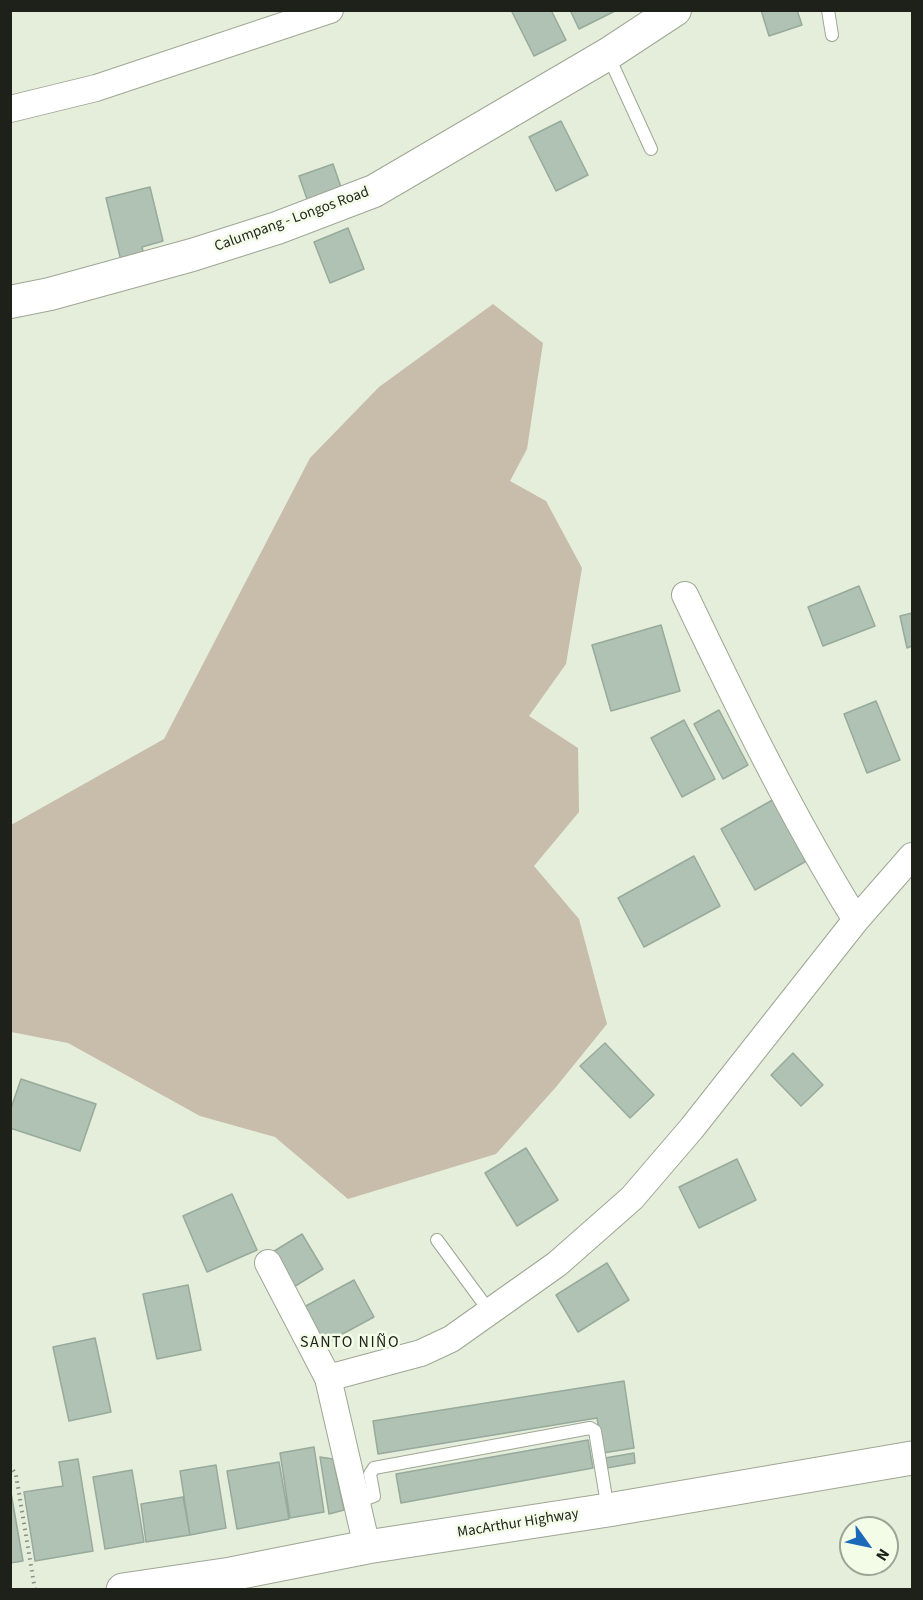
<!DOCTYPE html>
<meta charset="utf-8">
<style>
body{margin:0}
#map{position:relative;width:923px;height:1600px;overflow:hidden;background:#e5eeda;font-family:"Source Sans 3",sans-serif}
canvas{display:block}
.frame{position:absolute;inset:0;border:12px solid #1e211a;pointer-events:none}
.north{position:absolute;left:839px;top:1516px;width:60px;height:60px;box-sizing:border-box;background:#f2fce7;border:2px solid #9da495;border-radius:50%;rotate:123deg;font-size:16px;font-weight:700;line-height:24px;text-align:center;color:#1e211a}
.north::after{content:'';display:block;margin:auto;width:21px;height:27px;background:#1b6ab9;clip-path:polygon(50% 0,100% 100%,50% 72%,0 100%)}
</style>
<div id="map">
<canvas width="923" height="1600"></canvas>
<div class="frame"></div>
<div class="north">N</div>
</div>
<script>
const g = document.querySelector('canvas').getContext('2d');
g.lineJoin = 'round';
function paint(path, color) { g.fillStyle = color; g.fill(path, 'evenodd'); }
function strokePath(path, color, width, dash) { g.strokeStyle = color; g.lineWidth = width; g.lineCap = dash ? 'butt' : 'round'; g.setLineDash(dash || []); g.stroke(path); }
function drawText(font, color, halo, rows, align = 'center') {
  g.font = font + ' "Source Sans 3",sans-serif'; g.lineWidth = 5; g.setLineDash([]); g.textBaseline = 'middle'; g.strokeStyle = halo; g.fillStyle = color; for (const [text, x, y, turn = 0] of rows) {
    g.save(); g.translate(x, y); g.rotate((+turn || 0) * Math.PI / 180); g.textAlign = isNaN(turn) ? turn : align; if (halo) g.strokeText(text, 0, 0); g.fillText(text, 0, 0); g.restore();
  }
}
paint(new Path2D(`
 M493 304 543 343 527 449 510 481 546 501 582 568 566 664 529 716 578 748 579 812 534 866 579 919 607 1024 556 1087 496 1154 348 1199 275 1137 200 1116 68 1043 11 1032V825L164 739 310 458 379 387Z`), '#c8bcab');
const building = new Path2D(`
 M511 10H551L566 40 534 56Z
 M570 10H615V11L579 29Z
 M761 10H797L802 25 769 36Z
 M561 121 588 175 556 191 529 137Z
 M333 164 343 193 309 205 299 176Z
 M150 187 163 241 142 247 145 259 122 265 106 198Z
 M348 228 364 269 330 283 314 242Z
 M859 586 875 626 823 646 808 607Z
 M912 613V646L907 648 900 616Z
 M661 625 680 691 611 711 592 645Z
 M876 701 900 760 867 773 844 714Z
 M719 710 748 765 723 779 694 724Z
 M684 720 715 779 682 797 651 738Z
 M776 798 810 859 755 890 721 829Z
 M694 856 720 906 644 947 618 898Z
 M605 1043 654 1095 630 1118 580 1066Z
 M793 1053 823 1085 801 1106 771 1075Z
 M21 1079 96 1104 80 1151 10 1128V1111Z
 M526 1148 558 1200 517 1226 485 1173Z
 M737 1159 756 1200 699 1228 679 1187Z
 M232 1194 257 1250 207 1272 183 1216Z
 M302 1234 323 1269 292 1288 271 1253Z
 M607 1263 629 1300 578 1332 556 1295Z
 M354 1280 374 1317 324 1344 304 1307Z
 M188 1285 201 1350 157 1359 143 1294Z
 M95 1338 111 1412 69 1421 53 1347Z
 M624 1381 634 1448 603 1453 597 1418 378 1454 373 1421Z
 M588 1440 593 1468 401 1503 396 1474Z
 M314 1447 324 1512 290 1518 280 1453Z
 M634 1453 635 1463 607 1468 605 1458Z
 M320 1457 333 1459 344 1510 329 1514Z
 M78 1459 93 1551 35 1561 24 1492 63 1486 59 1462Z
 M279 1462 289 1519 237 1529 227 1471Z
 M216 1465 226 1528 190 1535 180 1471Z
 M132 1470 144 1542 105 1549 93 1477Z
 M10 1487 23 1561 10 1563Z
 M183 1497 190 1535 146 1542 141 1504Z`);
paint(building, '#afc2b3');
strokePath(building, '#97aa9b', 1.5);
const service = new Path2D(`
 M828 10 832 35
 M608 55 651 149
 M437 1240 490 1312
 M358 1502 374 1496 370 1474 374 1468 590 1428 595 1431 608 1510`);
const minor = new Path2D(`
 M10 109 96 88 330 10
 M685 595C738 706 791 815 856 920
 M268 1263 328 1378 367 1547
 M328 1378 421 1353 451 1339 557 1264 632 1198 692 1128 856 920 912 856`);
const tertiary = new Path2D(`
 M10 302 50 294 192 255 277 228 374 191 608 54 675 10`);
const trunk = new Path2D(`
 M123 1590 231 1574 367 1547 608 1510 912 1458`);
strokePath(service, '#9ea794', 14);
strokePath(minor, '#9ea794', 28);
strokePath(tertiary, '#9ea794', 34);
strokePath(trunk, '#9ea794', 35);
strokePath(new Path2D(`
 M10 1465 16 1475 35 1590`), '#8b9283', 4, [1.5, 4.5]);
strokePath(service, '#fff', 12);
strokePath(minor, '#fff', 26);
strokePath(tertiary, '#fff', 32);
strokePath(trunk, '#fff', 33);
drawText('15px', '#1e211a', '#f2fce7', [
 ["Calumpang - Longos Road",292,220,-20],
 ["MacArthur Highway",518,1524,-9]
]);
g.letterSpacing = '1.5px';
drawText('16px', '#1e211a', '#f2fce7', [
 ["SANTO NIÑO",350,1343]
]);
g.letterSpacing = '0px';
</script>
